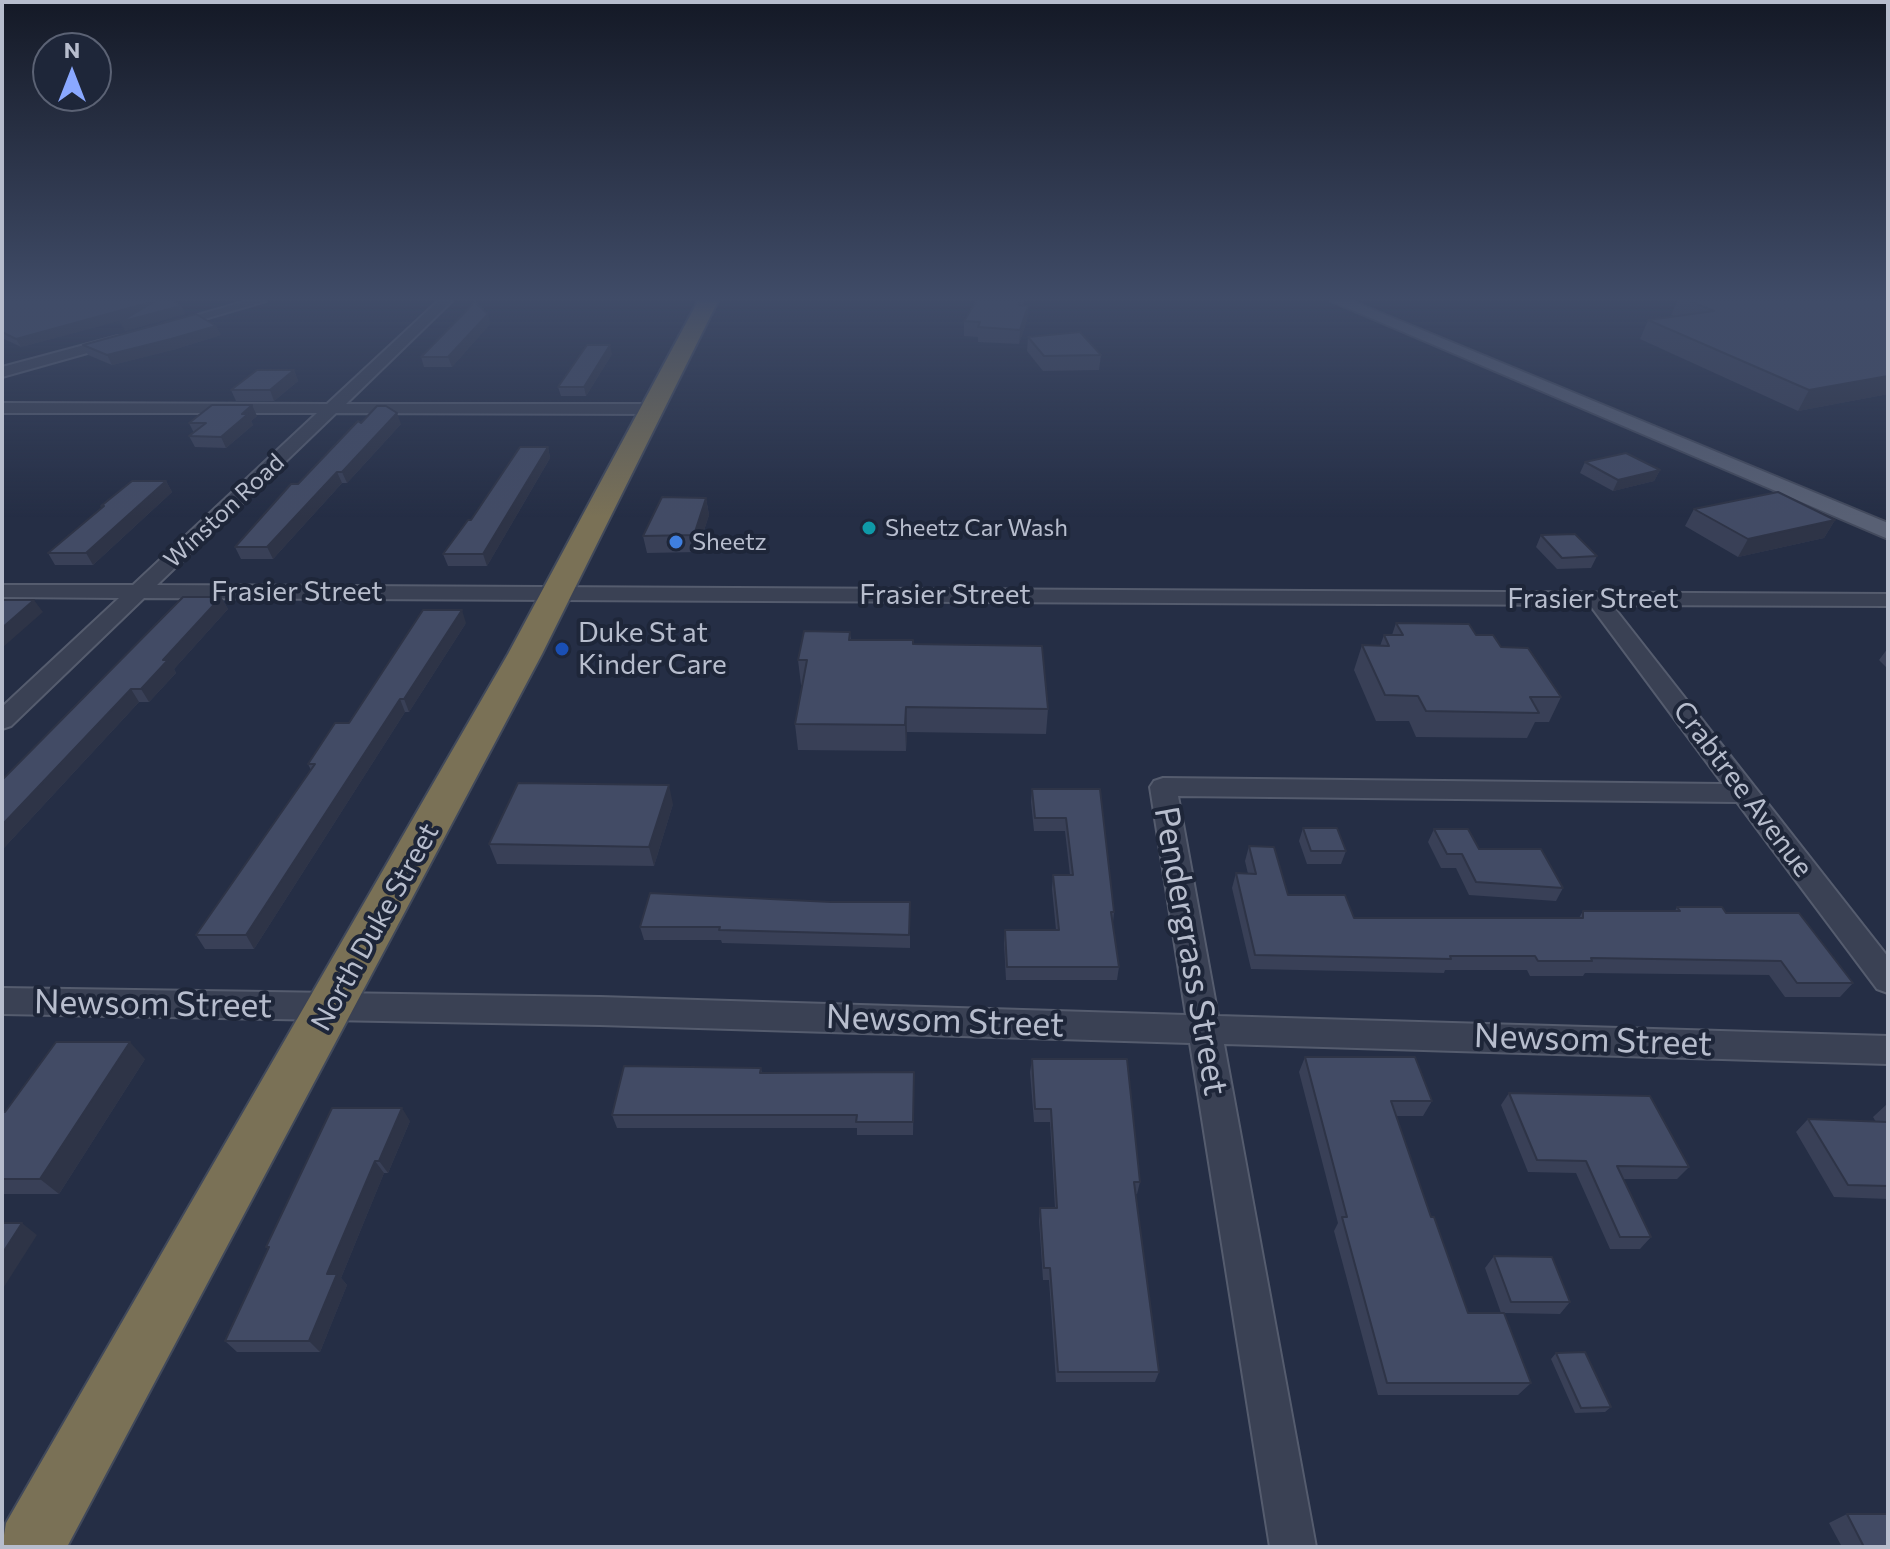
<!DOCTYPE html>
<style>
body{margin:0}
#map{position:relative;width:1890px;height:1549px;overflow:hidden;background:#252e45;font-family:Commissioner,sans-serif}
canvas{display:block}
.frame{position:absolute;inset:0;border:4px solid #b7bdcd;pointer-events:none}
.north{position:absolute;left:32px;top:32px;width:80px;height:80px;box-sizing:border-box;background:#1e2639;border:2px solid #5b6274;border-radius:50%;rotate:0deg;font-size:22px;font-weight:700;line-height:32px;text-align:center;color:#b7bdcd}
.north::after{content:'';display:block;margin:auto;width:28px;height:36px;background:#8aa8ff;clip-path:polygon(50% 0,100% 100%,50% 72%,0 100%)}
</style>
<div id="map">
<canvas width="1890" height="1549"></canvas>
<div class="frame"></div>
<div class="north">N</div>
</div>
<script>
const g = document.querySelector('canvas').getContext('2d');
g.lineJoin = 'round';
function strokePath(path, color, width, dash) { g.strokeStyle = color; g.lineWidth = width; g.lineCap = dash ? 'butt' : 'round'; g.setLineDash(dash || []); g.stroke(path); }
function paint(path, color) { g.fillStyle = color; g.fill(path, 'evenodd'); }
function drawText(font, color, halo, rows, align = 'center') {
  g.font = font + ' Commissioner,sans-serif'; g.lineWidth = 8; g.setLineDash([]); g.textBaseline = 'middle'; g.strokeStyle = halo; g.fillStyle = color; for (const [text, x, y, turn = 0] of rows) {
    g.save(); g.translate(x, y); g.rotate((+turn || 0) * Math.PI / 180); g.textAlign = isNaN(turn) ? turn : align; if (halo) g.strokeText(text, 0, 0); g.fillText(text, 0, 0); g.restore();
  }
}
const minor = new Path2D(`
 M246 301H266L167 330 160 326Z
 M438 301H452L346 404H652L660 409 652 414 336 413 157 585 1888 594V606L1612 605 1888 957V993L1877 989 1737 802 1178 796 1218 1016 1888 1036V1064L1224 1044 1316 1547H1270L1190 1043 600 1025 2 1014V988L600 997 1186 1015 1150 787 1154 781 1163 778 1723 784 1590 605 144 598 11 726 2 729V707L119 598 2 597V585H133L317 413H2V403L327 404Z
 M118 336 123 337V343L2 377V367Z`);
const major = new Path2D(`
 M1331 301H1352L1888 523V539Z`);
const highway = new Path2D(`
 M698 301H718L542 654 67 1547H2L6 1523 508 654Z`);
strokePath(minor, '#555c6e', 4);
strokePath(major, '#434a5d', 4);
strokePath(highway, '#41495b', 4);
paint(minor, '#3a4154');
paint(major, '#586074');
paint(highway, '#7a7156');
paint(new Path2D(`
 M2 300 181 306 185 314 125 331 126 319 21 347 2 338Z
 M977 300H1024L1023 306H1028L1027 320 1019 344 978 342V337L964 336V321Z
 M1678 300H1888V394L1798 411 1640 339 1648 320 1674 316 1671 315Z
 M488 314 490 324 452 367H424L421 357Z
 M216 326 221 335 176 349 112 365 88 355 83 345Z
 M1028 337 1101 355 1099 370 1043 371 1027 351Z
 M612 354 586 396H561L558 387Z
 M294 370 298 381 274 401H236L231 390Z
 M257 416 251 421 253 425 226 448 195 447 189 436 194 433 189 423Z
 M361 423 401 424 347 483H342L273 559H241L235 547Z
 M548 447 550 458 487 566H448L443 554Z
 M1585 462 1660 470 1654 481 1613 491 1580 473Z
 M166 481 172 492 93 565H55L48 553 102 508 101 506Z
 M706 498 709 515 697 552 647 553 643 536Z
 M1694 509 1835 520 1824 538 1738 557 1685 526Z
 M1541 535 1597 556 1591 568 1557 569 1536 547Z
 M221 597 228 609 174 669 176 673 149 702H139L2 850V780Z
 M466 623 409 712H405L254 949H205L196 935 311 770 308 764Z
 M1396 623 1476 635 1501 647 1561 697 1549 722H1535L1527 738 1416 737 1409 721H1376L1354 670 1362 645 1380 646 1384 635H1392Z
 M850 632 851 640 913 644 1048 709 1046 734 907 732 906 751 798 750 795 724 803 685H801L798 660Z
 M1888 648V669L1879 660Z
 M1032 789H1100L1114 912 1113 923 1119 967 1117 980H1006L1004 943 1005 930H1056L1052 889 1053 875H1070L1065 831H1034L1031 802Z
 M673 804 654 866 497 864 489 844Z
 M1303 828 1346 851 1341 864H1307L1299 841Z
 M1434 829 1479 849 1563 888 1556 901 1469 895 1456 868H1441L1428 842Z
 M1249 846 1288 895 1354 918H1579L1583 911H1675L1677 907 1726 913 1853 983 1840 997H1785L1769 975 1585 973 1583 976H1530L1527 970H1445L1444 973 1251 969 1232 888 1236 873 1248 874 1245 861Z
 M831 902H910V948L722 943 721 940H644L640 927Z
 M1305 1057 1432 1101 1423 1116H1396L1431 1217 1468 1313H1501L1485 1268 1494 1256 1570 1302 1560 1314 1504 1313 1531 1383 1518 1395H1378L1334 1231 1338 1223 1299 1072Z
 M145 1059 59 1194H2V1112H5Z
 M1032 1059 1140 1182 1137 1194H1135L1159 1372 1155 1382H1056L1049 1280H1043L1039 1220 1040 1208H1055L1050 1122H1034L1030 1072Z
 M761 1068 762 1073 914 1084 913 1135H857V1128H617L612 1115Z
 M1509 1093 1689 1167 1677 1179H1623L1651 1237 1640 1249H1610L1576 1173 1528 1172 1501 1105Z
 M1887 1104H1888V1199L1834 1197 1796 1132 1808 1119 1876 1122 1873 1117Z
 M410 1121 388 1173H384L341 1278 347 1285 320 1352H237L225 1341 268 1249 266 1247Z
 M1556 1353 1611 1407 1605 1412 1575 1413 1551 1359Z
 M1847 1514 1888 1547H1842L1829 1523Z`), '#394057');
paint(new Path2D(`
 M155 301 159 310 21 347 16 339Z
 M181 306 185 314 125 331 120 322Z
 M1028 306 1027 320 1019 344 1020 330Z
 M488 314 490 324 452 367 448 357Z
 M216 326 221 335 176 349 112 365 107 355Z
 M610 345 612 354 586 396 584 387Z
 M294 370 298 381 274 401 270 390Z
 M1888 376V394L1798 411 1809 390Z
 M252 405 257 416 251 421 253 425 226 448 221 437Z
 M397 413 401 424 347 483 342 472Z
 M548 447 550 458 487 566 483 554Z
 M1660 470 1654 481 1613 491 1618 480Z
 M337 472 342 483 273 559 267 547Z
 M166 481 172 492 93 565 86 553Z
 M706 498 709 515 697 552 694 535Z
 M1835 520 1824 538 1738 557 1748 539Z
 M221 597 228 609 174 669 176 673 149 702 141 689 163 660Z
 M34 600 43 612 2 648V628Z
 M462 610 466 623 409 712 404 699Z
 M131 689 139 702 2 850V825Z
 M400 699 405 712 254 949 246 935Z
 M906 707 907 732 906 751 905 725Z
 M669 785 673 804 654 866 649 847Z
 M130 1042 145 1059 59 1194 40 1179Z
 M402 1108 410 1121 388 1173 379 1161Z
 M375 1161 384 1173 341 1278 347 1285 320 1352 309 1341 327 1274Z
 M22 1223 37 1235 2 1290V1254Z`), '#2e3447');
const building = new Path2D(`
 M2 300H171L181 306 120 322 155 301 16 339 2 332Z
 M977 300H1020L1019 305 1028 306 1020 330 978 327 980 322 964 321Z
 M1688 300H1888V376L1809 390 1648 320 1714 311Z
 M475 302 488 314 448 357H421Z
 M196 314 216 326 171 339 107 355 83 345Z
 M1080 332 1101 355 1044 356 1028 337Z
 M587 345H610L584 387H558Z
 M257 370H294L270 390H231Z
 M212 405H252L242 414H248L221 437 189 436 206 423H189Z
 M377 406H386L397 413 342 472H337L267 547H235L291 484H298L358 421 361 423Z
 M520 447H548L483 554H443L468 520H471Z
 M1626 453 1660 470 1618 480 1585 462Z
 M132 481H166L86 553H48L104 506H101Z
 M1778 492 1835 520 1748 539 1694 509Z
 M662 497 706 498 694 535 643 536Z
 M1575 534 1597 556 1562 558 1541 535Z
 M183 597H221L163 660H168L141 689H131L2 825V780Z
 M2 600H34L2 628Z
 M423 610H462L404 699H400L246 935H196L315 764H308L335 723H349Z
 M1396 623 1469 624 1476 635H1493L1501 647 1528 648 1561 697H1530L1539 713 1426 711 1418 696 1385 695 1362 645 1389 646 1384 635H1403Z
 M804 631 850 632 849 640H913V644L1042 646 1048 709 906 707 905 725 795 724 807 660H798Z
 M518 783 669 785 649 847 489 844Z
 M1032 789H1100L1114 912H1111L1119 967H1007L1005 930H1059L1053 875H1073L1066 818H1035Z
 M1303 828H1337L1346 851H1311Z
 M1434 829H1468L1479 849H1541L1563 888 1476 882 1462 854H1447Z
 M1249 846 1274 847 1288 895H1345L1354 918H1583V911H1680L1677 907H1722L1726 913H1799L1853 983H1797L1781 961 1591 958 1592 961H1538L1535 956H1450L1451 959 1255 955 1236 873 1256 874Z
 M650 893 831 902H910L909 935 719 930 720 927H640Z
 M56 1042H130L40 1179H2V1112H5Z
 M1305 1057H1415L1432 1101H1391L1431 1217H1434L1468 1313H1504L1531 1383H1387L1342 1217H1347Z
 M1032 1059H1127L1140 1182H1134L1159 1372H1058L1050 1268H1044L1040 1208H1057L1051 1109H1035Z
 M624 1066 761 1068 760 1073 914 1072 913 1122H856L857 1115H612Z
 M1509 1093 1650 1096 1689 1167 1617 1166 1651 1237H1620L1586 1161 1537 1160Z
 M332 1108H402L379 1161H375L327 1274H337L309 1341H225L269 1247H266Z
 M1808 1119 1888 1122V1186L1848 1185Z
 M2 1223H22L2 1254Z
 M1494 1256 1552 1257 1570 1302H1511Z
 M1585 1352 1611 1407 1581 1408 1556 1353Z
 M1847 1514H1888V1547H1864Z`);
paint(building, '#424b65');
strokePath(building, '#2e3447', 2);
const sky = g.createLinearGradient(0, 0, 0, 517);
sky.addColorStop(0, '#141926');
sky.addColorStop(0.58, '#404c68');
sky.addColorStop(1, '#404c6800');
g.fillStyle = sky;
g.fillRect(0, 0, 1890, 517);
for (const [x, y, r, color] of [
 [869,528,8,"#0f9aa8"],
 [676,542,8,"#3f7fe0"],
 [562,649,8,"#1a4fb4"]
]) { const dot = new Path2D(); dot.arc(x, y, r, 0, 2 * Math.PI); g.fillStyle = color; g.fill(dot); strokePath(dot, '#1e2639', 3); }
drawText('24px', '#b7bdcd', '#1e2639', [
 ["Winston Road",224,511,-43]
]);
drawText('24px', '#b7bdcd', '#1e2639', [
 ["Sheetz Car Wash",885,528],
 ["Sheetz",692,542]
], 'left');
drawText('28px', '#b7bdcd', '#1e2639', [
 ["Frasier Street",297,592],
 ["Frasier Street",945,595],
 ["Frasier Street",1593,599],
 ["Crabtree Avenue",1743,789,53],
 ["North Duke Street",375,927,-61]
]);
drawText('28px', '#b7bdcd', '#1e2639', [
 ["Duke St at",578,633],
 ["Kinder Care",578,665]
], 'left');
drawText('34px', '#b7bdcd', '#1e2639', [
 ["Pendergrass Street",1191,951,80],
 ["Newsom Street",153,1004,1],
 ["Newsom Street",945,1021,2],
 ["Newsom Street",1593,1040,2]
]);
</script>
